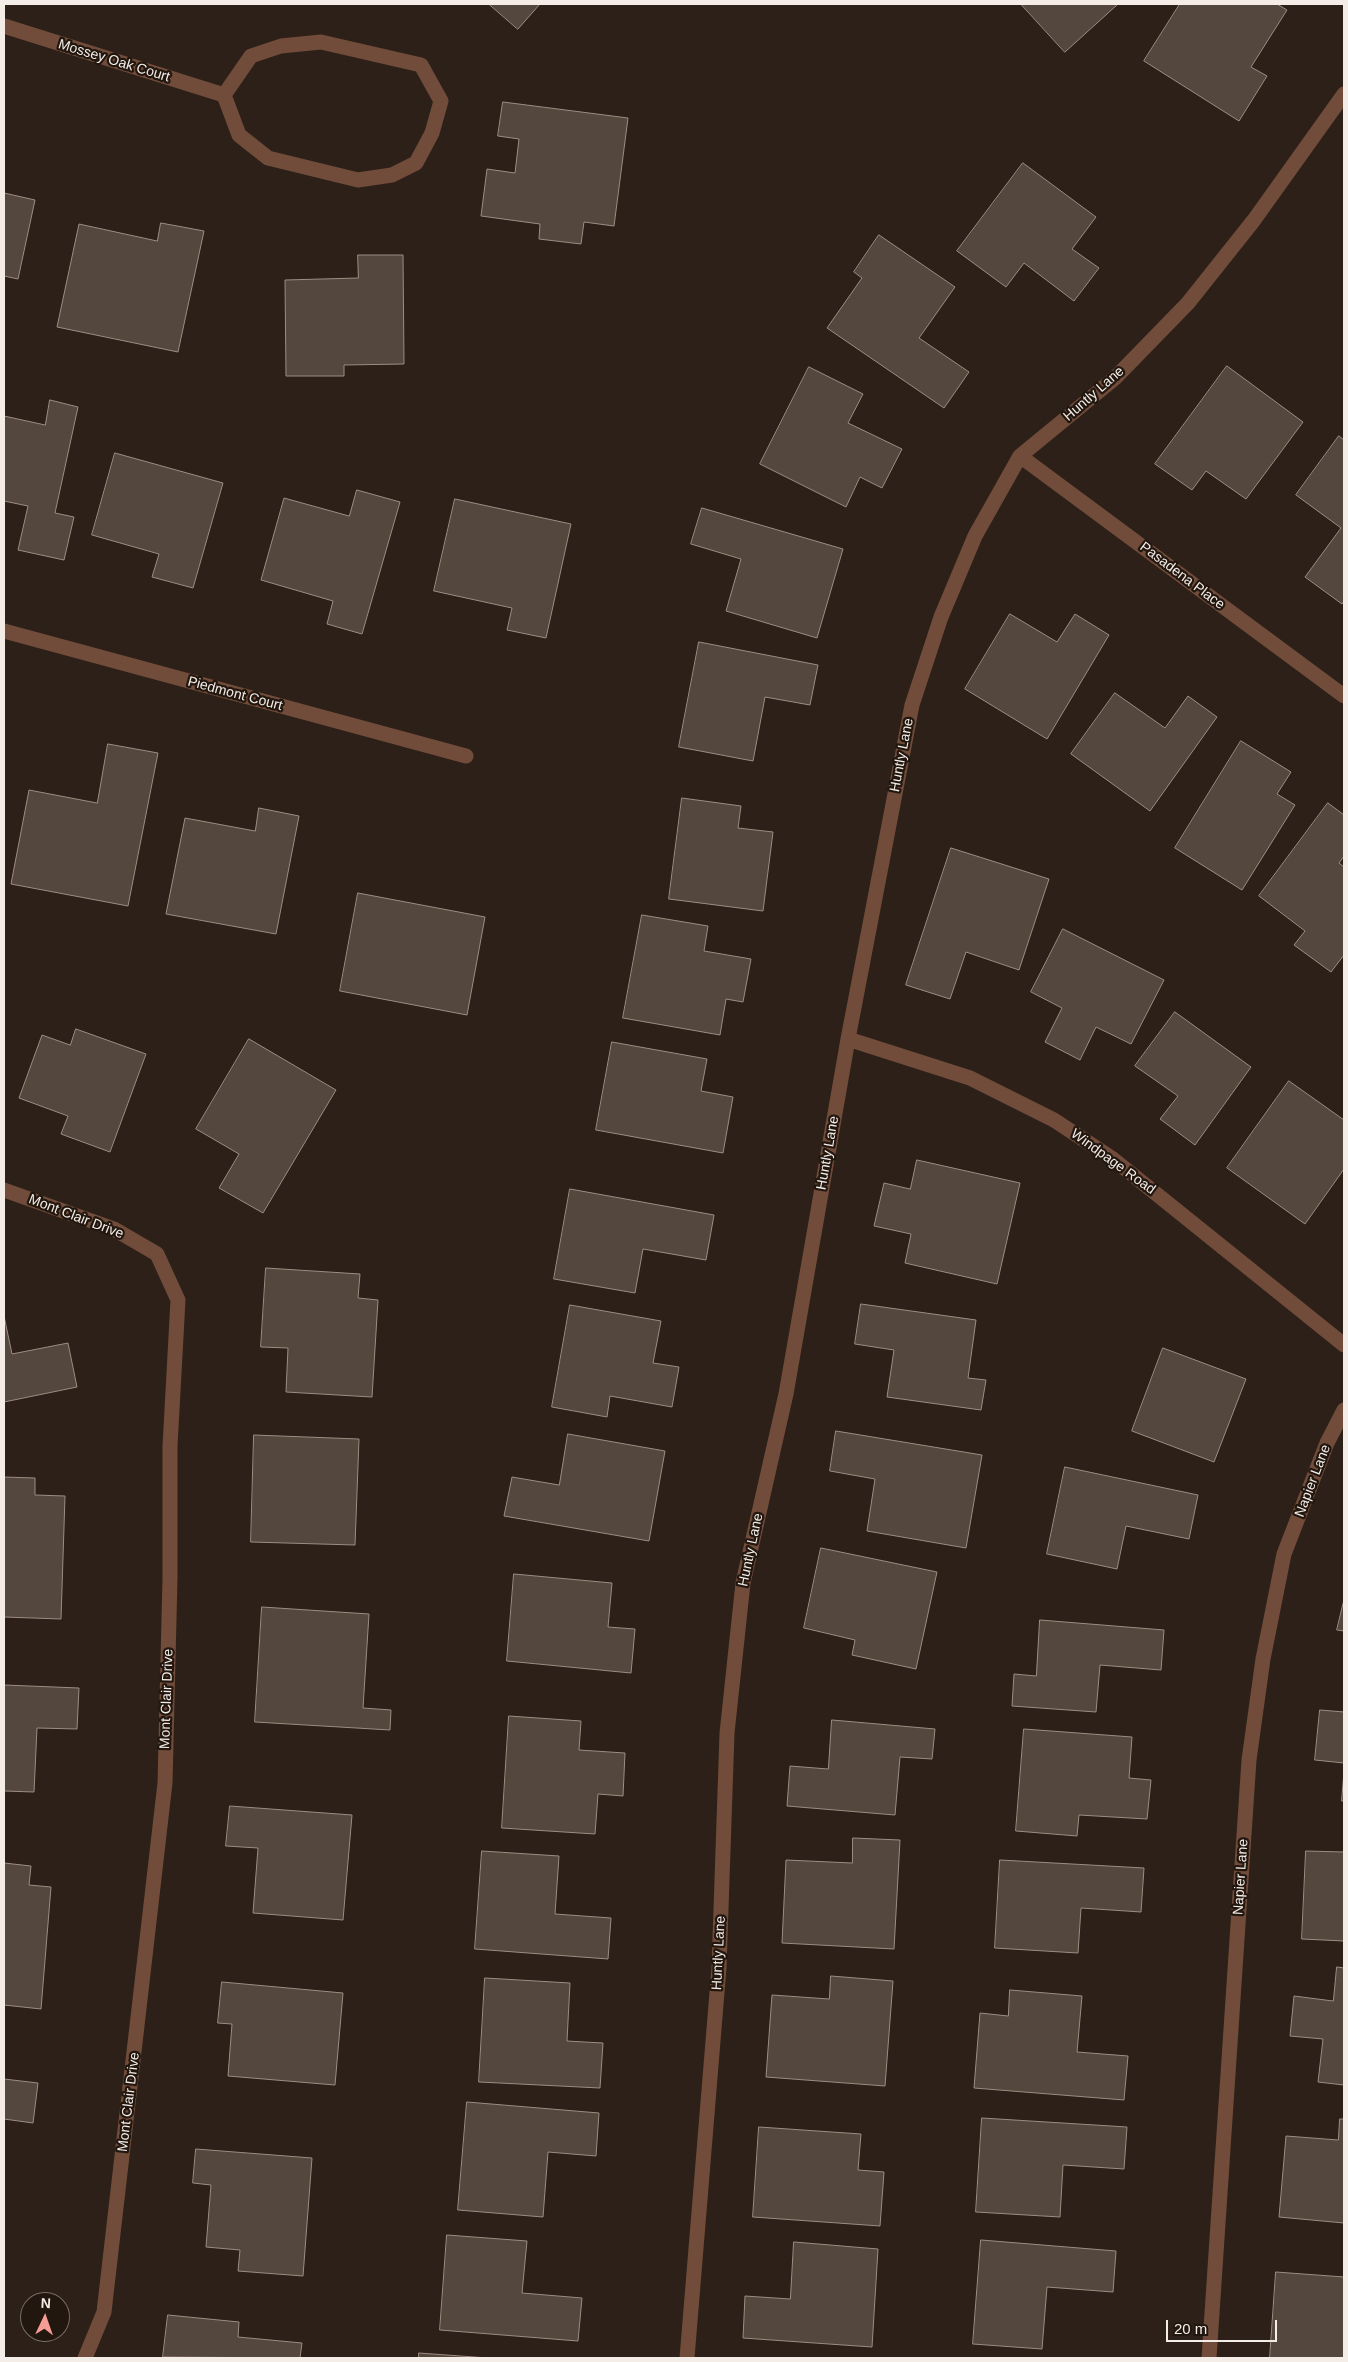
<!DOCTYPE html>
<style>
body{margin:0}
#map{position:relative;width:1348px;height:2362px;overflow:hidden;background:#2c2018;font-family:Helvetica,sans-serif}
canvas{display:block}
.frame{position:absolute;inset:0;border:5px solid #f4ece7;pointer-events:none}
.north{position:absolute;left:20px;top:2292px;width:50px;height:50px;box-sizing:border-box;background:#22170f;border:1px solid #766c65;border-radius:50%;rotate:3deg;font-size:14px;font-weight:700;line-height:20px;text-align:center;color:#f4ece7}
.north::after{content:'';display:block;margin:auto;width:18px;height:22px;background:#f59c94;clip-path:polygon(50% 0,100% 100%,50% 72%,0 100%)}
.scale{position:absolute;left:1166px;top:2320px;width:111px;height:22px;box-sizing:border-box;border:2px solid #f4ece7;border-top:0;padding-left:6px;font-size:15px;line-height:18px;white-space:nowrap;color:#f4ece7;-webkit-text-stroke:4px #22170f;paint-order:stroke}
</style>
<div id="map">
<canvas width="1348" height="2362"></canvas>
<div class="frame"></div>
<div class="north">N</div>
<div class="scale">20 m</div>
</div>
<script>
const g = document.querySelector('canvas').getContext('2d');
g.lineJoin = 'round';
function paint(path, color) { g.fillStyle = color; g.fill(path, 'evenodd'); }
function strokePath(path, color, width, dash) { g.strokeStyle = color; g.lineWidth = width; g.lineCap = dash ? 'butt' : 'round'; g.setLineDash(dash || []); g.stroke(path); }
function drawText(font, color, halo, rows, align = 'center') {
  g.font = font + ' Helvetica,sans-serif'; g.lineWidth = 4.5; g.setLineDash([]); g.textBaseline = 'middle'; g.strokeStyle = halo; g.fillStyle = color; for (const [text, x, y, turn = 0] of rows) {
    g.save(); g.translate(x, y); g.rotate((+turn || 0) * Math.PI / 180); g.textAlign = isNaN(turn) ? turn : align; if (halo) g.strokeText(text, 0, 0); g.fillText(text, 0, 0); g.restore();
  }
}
const building = new Path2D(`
 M489 4H540L518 29Z
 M1021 4H1118L1065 52Z
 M1180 4H1277L1287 10 1251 67 1267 76 1239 121 1144 61Z
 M503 102 628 118 614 226 584 222 581 244 539 239 540 224 481 216 487 169 515 173 519 139 498 136Z
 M1023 163 1096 217 1072 249 1099 268 1074 301 1024 263 1006 287 957 251Z
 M4 193 35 200 18 279 4 276Z
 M161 223 204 231 178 352 57 327 79 224 157 241Z
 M879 235 955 287 919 338 969 372 944 408 827 328 862 278 854 272Z
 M358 255H403L404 364 344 365V376H286L285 280 358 278Z
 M1227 366 1303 422 1246 499 1206 471 1192 490 1155 464Z
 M809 367 863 394 848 423 902 449 882 488 860 477 846 507 760 464Z
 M50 400 78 407 55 513 74 517 64 560 18 550 28 506 4 501V416L45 425Z
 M1339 436 1344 440V601L1342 604 1305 577 1341 528 1296 495Z
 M115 453 223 483 193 588 152 577 159 554 92 535Z
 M357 490 400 502 362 634 327 624 333 601 261 580 284 498 349 516Z
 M455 499 571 524 546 638 507 630 512 608 434 591Z
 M702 508 843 549 817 638 726 611 741 559 691 544Z
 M1010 614 1057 642 1075 614 1109 635 1047 739 965 689Z
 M699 642 818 665 810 705 765 697 753 761 679 747Z
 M1115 693 1165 728 1188 696 1217 717 1150 811 1071 754Z
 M1241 741 1291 772 1277 794 1295 805 1242 890 1175 848Z
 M108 744 158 753 128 906 11 884 29 790 97 803Z
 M682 798 741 806 738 828 773 832 763 911 669 899Z
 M1328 803 1344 815V856L1339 863 1344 867V955L1331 972 1294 945 1305 931 1259 896Z
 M259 808 299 816 276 934 166 914 185 818 255 831Z
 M951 848 1049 879 1019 970 966 952 950 999 906 985Z
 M358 893 485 917 467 1015 340 991Z
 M642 915 708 926 704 951 751 959 743 1002 726 999 720 1035 623 1018Z
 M1063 929 1164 980 1131 1044 1096 1027 1080 1060 1045 1042 1062 1008 1031 992Z
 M1175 1012 1251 1067 1195 1145 1160 1119 1178 1096 1135 1066Z
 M76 1029 146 1054 110 1152 61 1134 68 1116 19 1098 42 1035 70 1045Z
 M249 1039 336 1090 263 1213 219 1188 239 1154 196 1129Z
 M612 1042 707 1059 701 1091 733 1097 723 1153 596 1130Z
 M1289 1081 1344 1120V1169L1305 1224 1227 1168Z
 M917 1160 1020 1183 997 1284 905 1263 911 1234 874 1226 884 1183 910 1189Z
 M570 1189 714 1215 706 1260 643 1249 635 1293 554 1279Z
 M266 1268 360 1274 358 1298 378 1300 372 1397 286 1392 288 1348 261 1347Z
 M861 1304 976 1320 968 1378 986 1380 981 1410 887 1397 894 1350 855 1344Z
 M570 1305 661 1321 653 1363 679 1367 672 1407 610 1396 607 1417 552 1407Z
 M4 1316 12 1354 68 1343 77 1387 4 1402Z
 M1163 1348 1246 1379 1214 1462 1132 1431Z
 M836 1431 982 1455 966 1548 867 1531 875 1479 830 1471Z
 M568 1434 665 1451 649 1541 504 1516 512 1477 559 1485Z
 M254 1435 359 1439 355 1545 251 1542Z
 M1065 1467 1198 1495 1189 1539 1126 1526 1117 1569 1047 1554Z
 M4 1477 35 1478V1495L65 1496 61 1619 4 1617Z
 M821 1548 937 1572 916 1669 852 1655 855 1640 804 1628Z
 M514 1574 612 1583 608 1627 635 1629 631 1673 507 1661Z
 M1344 1600V1631L1337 1630Z
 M262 1607 369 1614 363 1708 391 1710 390 1730 255 1722Z
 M1040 1620 1164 1630 1161 1670 1100 1665 1096 1712 1012 1706 1014 1674 1036 1676Z
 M4 1685 79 1688 77 1729 37 1728 34 1792 4 1791Z
 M1320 1710 1344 1712V1763L1315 1760Z
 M509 1716 581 1721 579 1750 625 1753 623 1796 598 1794 595 1834 502 1828Z
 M832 1720 935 1729 932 1759 900 1757 895 1815 787 1806 790 1766 828 1769Z
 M1024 1729 1132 1737 1129 1778 1151 1780 1147 1819 1079 1815 1077 1836 1016 1831Z
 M1344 1772V1801H1342Z
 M230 1806 352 1815 343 1920 253 1913 258 1848 226 1846Z
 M853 1838 900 1840 894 1949 782 1943 786 1860 852 1863Z
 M482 1851 559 1856 555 1914 611 1918 608 1959 475 1949Z
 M1306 1851 1344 1852V1941L1302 1939Z
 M1000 1860 1144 1868 1141 1912 1081 1908 1078 1953 995 1948Z
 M4 1863 31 1866 29 1885 51 1887 41 2009 4 2005Z
 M1337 1967 1344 1968V2085L1318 2082 1323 2039 1290 2036 1294 1996 1333 2001Z
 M831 1976 893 1981 885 2086 766 2077 772 1995 829 1999Z
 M485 1978 570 1983 567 2041 603 2043 600 2088 479 2082Z
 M222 1982 343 1993 335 2085 228 2076 232 2024 218 2023Z
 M1010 1990 1082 1996 1077 2052 1128 2056 1124 2100 974 2088 980 2013 1008 2016Z
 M4 2079 38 2083 33 2123 4 2119Z
 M467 2102 599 2113 596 2156 548 2152 543 2217 458 2210Z
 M982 2118 1127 2127 1124 2169 1063 2165 1060 2217 976 2212Z
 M1340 2119H1344V2223L1279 2217 1286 2136 1338 2140Z
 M759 2127 861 2134 858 2170 884 2172 880 2226 753 2217Z
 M196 2149 312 2158 303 2276 238 2271 240 2250 206 2247 211 2185 193 2183Z
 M447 2235 527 2241 522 2293 582 2298 578 2341 440 2330Z
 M981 2240 1116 2251 1113 2292 1047 2287 1042 2349 973 2344Z
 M794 2242 878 2249 872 2347 743 2338 745 2296 790 2299Z
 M1276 2272 1344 2277V2358H1270Z
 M168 2315 239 2322 238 2337 302 2343 300 2358 163 2357Z
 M419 2353 488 2358H419Z`);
paint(building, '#54473e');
strokePath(building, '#9d8d83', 1);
strokePath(new Path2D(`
 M4 26 224 95
 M321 42 421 65 441 101 432 133 416 163 392 175 358 180 268 158 239 135 224 95 251 56 281 46Z
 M1020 456 1344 696
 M4 631 466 756
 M848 1039 970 1078 1054 1120 1113 1159 1344 1345
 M4 1190 114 1229 157 1254 178 1300 170 1446V1578L165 1783 104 2312 85 2358
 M687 2358 719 1968 727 1733 743 1583 786 1394 848 1039 912 705 941 617 975 536 1020 456 1115 378 1188 303 1254 220 1344 94
 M1209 2358 1249 1760 1263 1659 1284 1554 1327 1443 1344 1410`), '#714c3a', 15);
drawText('14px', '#f4ece7', '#22170f', [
 ["Mossey Oak Court",114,61,17],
 ["Huntly Lane",1094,394,-41],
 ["Pasadena Place",1182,576,37],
 ["Piedmont Court",235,694,15],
 ["Huntly Lane",902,755,-79],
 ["Huntly Lane",828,1153,-80],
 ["Windpage Road",1113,1162,36],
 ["Mont Clair Drive",76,1217,21],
 ["Napier Lane",1313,1481,-69],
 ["Huntly Lane",751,1550,-78],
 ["Mont Clair Drive",167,1699,-88],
 ["Napier Lane",1241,1877,-86],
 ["Huntly Lane",719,1953,-87],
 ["Mont Clair Drive",129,2102,-83]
]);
</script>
